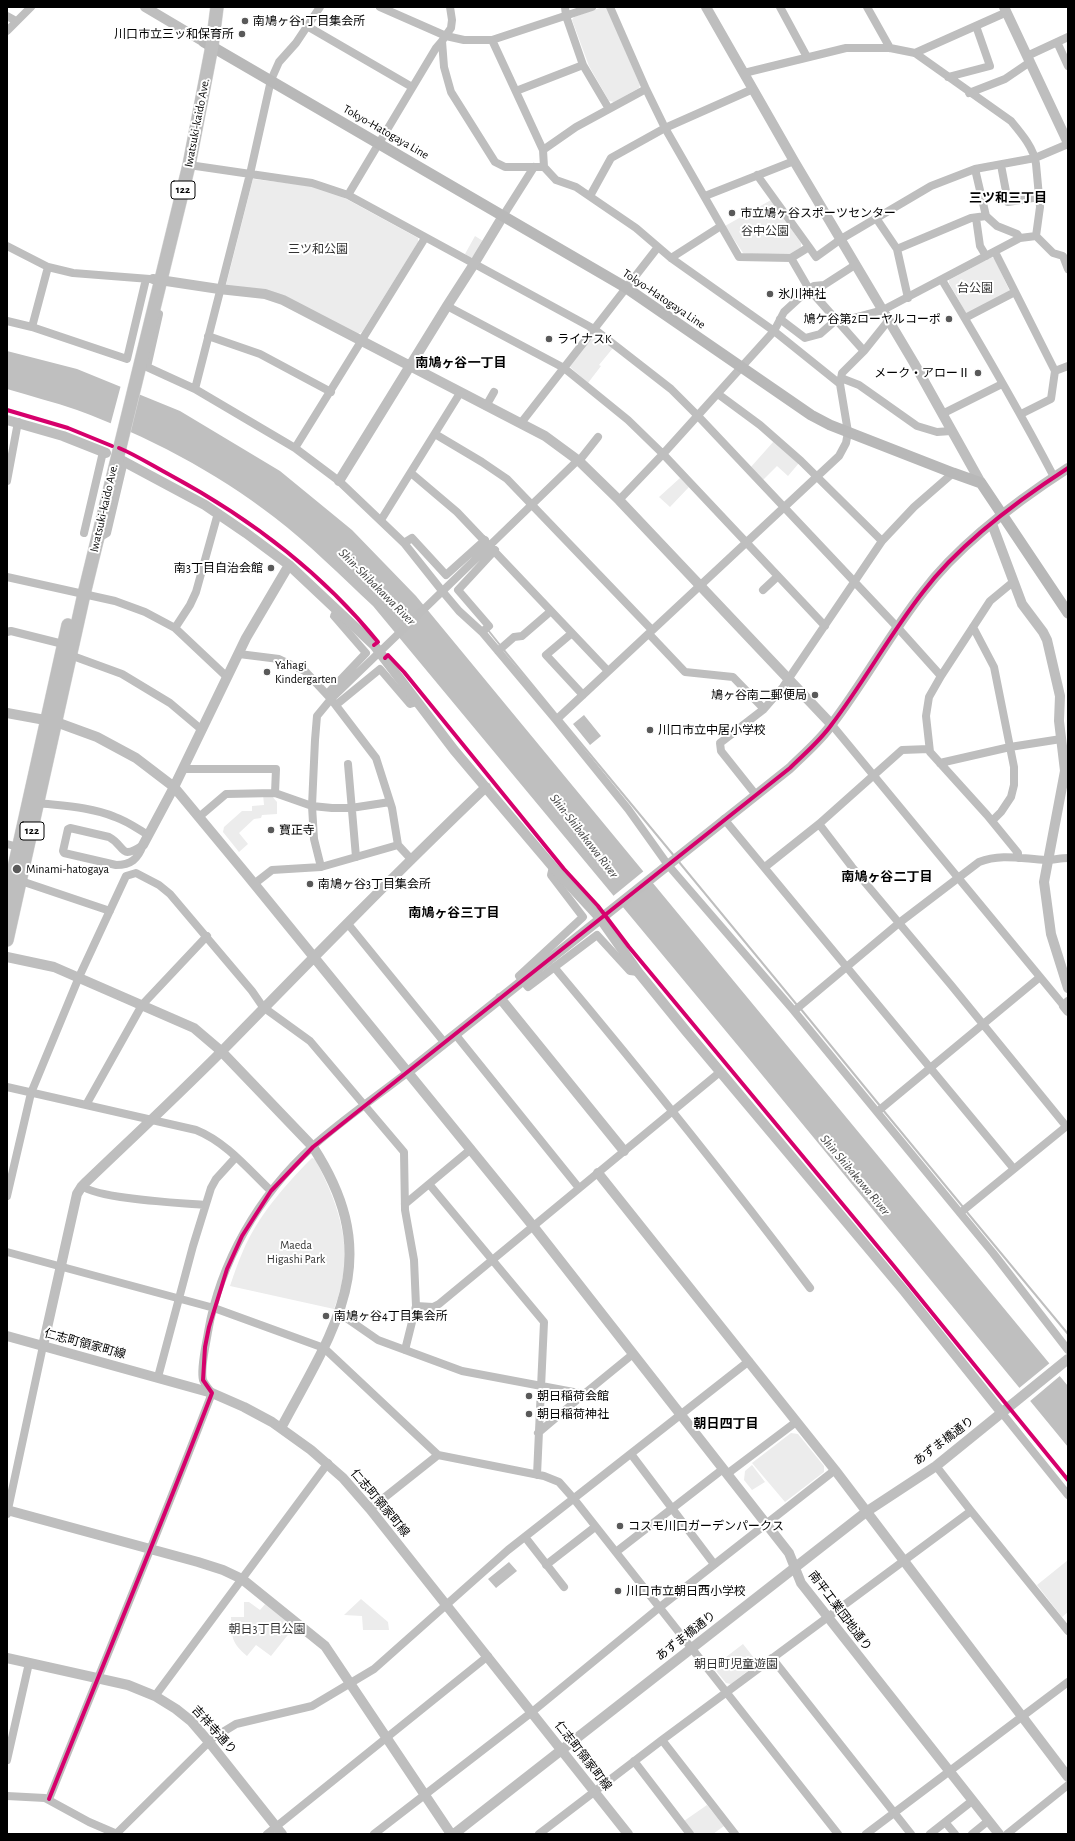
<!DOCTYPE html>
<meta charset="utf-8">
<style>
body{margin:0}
#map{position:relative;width:1075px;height:1841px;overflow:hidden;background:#fff;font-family:"Alegreya Sans",sans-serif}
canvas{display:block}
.frame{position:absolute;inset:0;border:8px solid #000;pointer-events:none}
</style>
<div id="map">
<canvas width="1075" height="1841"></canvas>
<div class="frame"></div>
</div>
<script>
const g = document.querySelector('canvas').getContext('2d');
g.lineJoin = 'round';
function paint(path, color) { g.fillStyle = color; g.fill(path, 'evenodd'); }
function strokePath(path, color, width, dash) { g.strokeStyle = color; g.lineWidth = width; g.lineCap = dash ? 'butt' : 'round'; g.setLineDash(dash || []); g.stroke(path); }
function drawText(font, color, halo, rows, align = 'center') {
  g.font = font + ' "Alegreya Sans","Noto Sans JP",sans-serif'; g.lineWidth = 4; g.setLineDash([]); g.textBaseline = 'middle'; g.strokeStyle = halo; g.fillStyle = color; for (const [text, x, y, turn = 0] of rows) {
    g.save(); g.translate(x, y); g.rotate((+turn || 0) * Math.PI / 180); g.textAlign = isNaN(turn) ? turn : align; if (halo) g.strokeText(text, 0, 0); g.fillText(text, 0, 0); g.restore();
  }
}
paint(new Path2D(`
 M603 7 607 8 640 85 639 88 614 102 609 101 589 66 572 20 574 17Z
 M253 179 311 186 339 195 418 238V242L362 332 358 334 322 316 226 285Z
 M771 200 801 243V247L790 255 743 253 725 226Z
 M475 236 483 241 474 257 470 258 465 254Z
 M992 257 995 259 1010 292 966 313 949 283V280Z
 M593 334H596L613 348 599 365 601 366 588 383 569 366Z
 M774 441 799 463 788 476 777 466 762 481 750 468Z
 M680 478 689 487 670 507 659 497Z
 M263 794H270L277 802V814L262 815 261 818 254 819 239 833 248 844 239 852 223 832 224 827 242 811H252V806L264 805Z
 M312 1158 315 1159C341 1209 356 1254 334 1309L230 1286C234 1274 238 1262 243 1251 258 1216 285 1185 312 1158Z
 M791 1433 798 1434 824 1466V1472L785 1502 752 1463Z
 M752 1465 765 1482 752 1490 744 1480 745 1471Z
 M1068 1560V1612L1062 1617 1037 1585Z
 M361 1599 388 1622 389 1630H363L362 1616 344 1615Z
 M244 1602H249L260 1610 266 1603 295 1626 271 1656 256 1645 247 1656C231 1642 232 1638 231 1617H244Z
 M743 1644 758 1663 731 1684 726 1683 713 1667Z
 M707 1805 724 1826 713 1834H694L684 1821Z`), '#ececec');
paint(new Path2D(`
 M7 351 77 369 180 411 280 471 352 530 416 596 1068 1386V1447L749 1059 373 606C341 576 309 544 274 517 216 472 145 435 77 410 54 402 30 396 7 389Z
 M584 715 601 736 590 745 573 724Z
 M509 1562 517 1571 496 1588 488 1579Z`), '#bfbfbf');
paint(new Path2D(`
 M121 385 139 392 129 434 110 426Z
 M645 870 653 881 621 907 612 897Z
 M1051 1362 1061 1375 1029 1402 1018 1389Z`), '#fff');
strokePath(new Path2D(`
 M488 630 500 645
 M503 649 557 715
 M560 718 675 857
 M679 862 797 1005
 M800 1008 881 1107
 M883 1110 963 1207
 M966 1211 1068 1334`), '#bfbfbf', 2);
const trunk = new Path2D(`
 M7 899 68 625
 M7 940 84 594 189 165 212 46 217 7`);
strokePath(trunk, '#dbdbdb', 14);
strokePath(new Path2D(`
 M380 7 446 36 464 40H492L592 7
 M450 7 452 20 451 28 442 41 444 67 451 92 495 162 505 167H544
 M565 7 566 16 583 65 609 109
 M610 7 646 89 665 128 739 257 791 258 809 289 864 351
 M780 7 807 57
 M867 7 890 48
 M7 16 16 21
 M307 26 412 87
 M7 31 31 7
 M492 40 543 150 544 167 556 180 576 187 636 228 671 258 774 331 840 384
 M1057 42 1068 66
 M915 53 1007 12
 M1027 56 1068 37
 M744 73 846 48H890L915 53 1011 121C1021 133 1034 148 1036 164L1040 207 1036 236 1053 253 1063 256 1068 269
 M948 77 990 66 976 26
 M516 91 583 65
 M969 93 1005 79 1030 62
 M543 150 576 127 646 89
 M189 165 312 183 348 195 594 329 671 389 698 416 898 628 941 676
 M1001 165 1008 202 1039 197
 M975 169 986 216
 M757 175 809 247
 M348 195 436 48 442 41
 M590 196 611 158 665 128 753 89
 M705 196 794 161
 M503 216 534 167
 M876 218 897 249 908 298
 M976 218 980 246 986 256
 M7 246 48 267 73 273 150 279
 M897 249 971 218 986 216 997 226 1017 234 1020 238
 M995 252 1055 371 1051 399 1021 414
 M671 258 721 226
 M791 258 809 247 816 257 841 239 931 186 975 169 1035 158 1068 144
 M942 280C981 345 1019 410 1054 477
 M447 306 564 368 628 420 663 454 825 626
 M159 314 147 367 195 389 295 448 339 481 404 543 443 592 459 611 482 632 556 720 628 809 668 865 794 1011 877 1112 993 1253 1068 1350
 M965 318 1015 292
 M780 319 805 338 820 334 836 320
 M7 321 32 327 127 359 146 279
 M838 322 883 310 1020 238 1036 236
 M32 327 48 267
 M208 336 260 354 331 392
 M1055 371 1068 366
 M841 378 859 385 917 426 937 432 951 431
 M195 389 250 174 271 80 279 62 296 43 320 7
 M718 394 760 425 801 461 882 541
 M486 406 494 392
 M942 414 1002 384
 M521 423 658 247
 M435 434 482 462 507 479 652 630
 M295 448 425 238
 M579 461 598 437
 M411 473 457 512 608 671
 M7 481 18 422
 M619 500 663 454 774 331 784 312 809 289 814 286 824 285 855 265
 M381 520 460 393
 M84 533 103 452
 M97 539 107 533 124 461
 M404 543 412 538 446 575 485 540
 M7 577 115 601 145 612 175 628 227 677
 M1013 582 990 601 941 676 929 697 926 716 930 752 987 815 1018 853V858
 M763 590 778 576
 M973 627 994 667 1014 767V785L1011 797 1001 812 992 821
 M175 628 190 605 196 592 218 513
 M7 632 11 631 63 644
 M482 632 489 626 458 590 495 550
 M572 633 546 655 583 695
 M649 634 685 672 733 677 764 709
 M498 651 514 637 522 636 551 611
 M239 654 279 659 294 666 305 671 331 699 376 758 392 808 398 845
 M70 655 122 674 170 703 202 730
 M327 694 366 653 334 616 337 610
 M336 705 380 669 410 704 417 702
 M556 720 839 456 846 443 848 432 840 384 842 373 864 351 888 321
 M832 725 1064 1006
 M940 763 1010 747 1061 739
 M348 764 356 857
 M183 769H276L275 793
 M756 795 721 751 720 743 764 709 783 687 882 541 914 507 953 473
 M38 803C64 806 91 807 115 817 127 821 138 829 148 835
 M199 817 226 794 275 793 312 806 332 808H351L390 802
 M724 819 1014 1169
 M819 824 852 867 951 985 1066 1126
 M70 828 109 837C126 846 119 861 143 845 138 859 131 865 116 865L64 853 63 851 68 829Z
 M7 844 18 847
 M321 867 314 839 312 806 315 740 317 716 331 699 578 460
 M553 867 551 875 583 917 519 976 528 987 597 935 630 971 638 972
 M765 867 819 824 902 750 929 749
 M21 881 110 911
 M254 884 272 870 321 867 398 845 411 859
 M348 924 444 1042
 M554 967C642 1072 728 1179 810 1288
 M794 1011 899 923 979 862C1001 853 1023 859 1046 860 1053 860 1061 858 1068 858
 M455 1034 579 1188
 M7 1087 196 1130C226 1142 248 1169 271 1191
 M86 1105 142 1005 207 936
 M877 1112 1040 977
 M429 1184 544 1322 537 1475
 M82 1186C98 1199 181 1203 205 1205
 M7 1196 31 1093 79 977 126 876 136 873 159 885 170 894 252 991 263 1007 310 1041 404 1152 405 1210 414 1260 416 1306 405 1350
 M405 1204 471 1149
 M960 1213 1068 1125
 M7 1252 214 1308 324 1348 438 1455
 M416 1306 433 1307 439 1304 720 1072
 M339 1313 378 1340 462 1371 584 1394 633 1354
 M158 1377 193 1246 211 1188 216 1179 236 1157
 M1002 1413 1068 1495
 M538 1433 584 1394
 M631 1454 714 1564
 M936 1466 971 1511 1068 1631
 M727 1474 796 1422
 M370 1509 438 1455 544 1476 559 1482 574 1499 838 1834
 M7 1514 43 1346
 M525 1537 564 1587
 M616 1552 723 1469
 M546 1565 595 1527
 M772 1658 911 1834
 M155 1696 328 1463
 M662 1740 735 1834
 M7 1760 29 1663
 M634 1761 690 1834
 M7 1796 45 1798 89 1822 117 1834
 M49 1799C103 1664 160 1529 212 1393 209 1389 205 1385 203 1380 200 1368 206 1345 208 1332 220 1262 259 1195 312 1147 342 1120 376 1097 408 1072
 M945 1822 955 1834
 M116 1834 213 1738 236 1724 312 1706 374 1669 508 1550 749 1361
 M267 1834 488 1656
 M374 1834 532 1712 660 1607 835 1470
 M539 1834 662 1740 971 1511
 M866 1834 1068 1682
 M930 1834 972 1801
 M972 1834 988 1821
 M1007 1834 1068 1785`), '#bebebe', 8);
strokePath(new Path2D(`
 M145 7 204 42
 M706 7 794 161 914 363 981 483
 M1004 7 1068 143
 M153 279 219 289 265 294 283 300 545 436 579 461 619 500 832 725
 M7 420 63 436 106 453
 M121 460 205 505 246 533 289 565 374 645 454 750 553 867 600 918 638 972 686 1031 905 1292 1002 1413
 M339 481 447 306 474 264 503 216
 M992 524 1022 604 1043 632 1047 640 1060 696 1059 721 1065 771 1044 882 1051 934 1068 988
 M7 713 56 722 97 737 136 758 174 787 247 875 533 1226 789 1553 801 1583 999 1834
 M143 845 174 787 246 638 289 565
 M7 957 54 967 194 1028 221 1051 313 1147C386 1260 336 1325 281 1428
 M500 998 624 1151
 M1068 1002 1064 1006 1068 1011
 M408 1072 790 768C804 754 820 741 832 724 864 682 890 634 923 592 960 543 1017 501 1068 468
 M598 1173 835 1470 1068 1777
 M7 1336 212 1393 244 1407 272 1422 311 1450 343 1478 370 1509 628 1834
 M43 1346 77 1194 82 1186C129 1141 176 1097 222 1051 309 962 396 873 486 787
 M7 1510 198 1562 223 1570 242 1579 325 1646 451 1834
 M7 1658 128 1685 155 1696 176 1709 191 1721 209 1742 282 1834
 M454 1834 866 1512 936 1466 1068 1359`), '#bebebe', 10);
strokePath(new Path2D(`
 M204 42 625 287 811 415 830 425 953 473 981 483 1068 613`), '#b8b8b8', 11);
strokePath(trunk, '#bebebe', 13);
strokePath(new Path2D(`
 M7 410 68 428 112 446
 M119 448C136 455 153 466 170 475 248 517 322 573 378 642L374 645
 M385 658 388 655 404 672 564 869 598 906 629 947 893 1265 1068 1480
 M49 1799C103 1664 160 1529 212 1393L203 1380 205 1347 209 1327 227 1269 242 1236 271 1191 313 1147 790 768C804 754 820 741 832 724 864 682 890 634 923 592 960 543 1017 501 1068 468`), '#d6006c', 4);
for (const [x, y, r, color] of [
 [245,21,4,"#595959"],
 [242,34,4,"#595959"],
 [732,213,4,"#595959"],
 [770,294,4,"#595959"],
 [949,319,4,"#595959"],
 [549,339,4,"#595959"],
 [978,373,4,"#595959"],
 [271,568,4,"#595959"],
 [267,672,4,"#595959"],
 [815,695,4,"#595959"],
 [650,730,4,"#595959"],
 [271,830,4,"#595959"],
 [17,869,5,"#595959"],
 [310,884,4,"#595959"],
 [326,1316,4,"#595959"],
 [529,1396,4,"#595959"],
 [529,1414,4,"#595959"],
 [620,1526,4,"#595959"],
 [618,1591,4,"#595959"]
]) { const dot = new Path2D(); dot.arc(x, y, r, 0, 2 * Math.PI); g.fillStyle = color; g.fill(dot); strokePath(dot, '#fff', 1.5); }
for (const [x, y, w] of [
 [183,190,24],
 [32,831,24]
]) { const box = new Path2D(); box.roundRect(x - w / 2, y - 9, w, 18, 3); g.fillStyle = '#fff'; g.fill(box); strokePath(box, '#000', 1); }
drawText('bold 11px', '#000', null, [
 ["122",183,190],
 ["122",32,831]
]);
drawText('12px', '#000', '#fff', [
 ["南鳩ヶ谷1丁目集会所",253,21],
 ["川口市立三ッ和保育所",234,34,"right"],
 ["市立鳩ヶ谷スポーツセンター",740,213],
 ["氷川神社",778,294],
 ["鳩ケ谷第2ローヤルコーポ",941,319,"right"],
 ["ライナスK",557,339],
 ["メーク・アローⅡ",970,373,"right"],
 ["南3丁目自治会館",263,568,"right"],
 ["Yahagi",275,665],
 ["Kindergarten",275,679],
 ["鳩ヶ谷南二郵便局",807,695,"right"],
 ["川口市立中居小学校",658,730],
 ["寶正寺",279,830],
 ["Minami-hatogaya",26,869],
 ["南鳩ヶ谷3丁目集会所",318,884],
 ["南鳩ヶ谷4丁目集会所",334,1316],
 ["朝日稲荷会館",537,1396],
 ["朝日稲荷神社",537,1414],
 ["コスモ川口ガーデンパークス",628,1526],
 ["川口市立朝日西小学校",626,1591]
], 'left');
drawText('12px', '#000', '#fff', [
 ["Iwatsuki-kaido Ave.",197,123,-79],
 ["Tokyo-Hatogaya Line",386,132,30],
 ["Tokyo-Hatogaya Line",664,299,34],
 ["Iwatsuki-kaido Ave.",104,508,-77],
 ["仁志町領家町線",85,1344,15],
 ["あずま橋通り",944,1441,-37],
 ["仁志町領家町線",380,1503,50],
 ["南平工業団地通り",840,1611,53],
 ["あずま橋通り",686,1636,-38],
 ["吉祥寺通り",214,1730,48],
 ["仁志町領家町線",583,1756,52]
]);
drawText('12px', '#333', '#fff', [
 ["谷中公園",765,231],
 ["三ツ和公園",318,249],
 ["台公園",975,288],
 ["Maeda",296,1245],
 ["Higashi Park",296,1259],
 ["朝日3丁目公園",267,1629],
 ["朝日町児童遊園",736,1664]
]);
drawText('bold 13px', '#000', '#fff', [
 ["三ツ和三丁目",1008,198],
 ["南鳩ヶ谷一丁目",461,363],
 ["南鳩ヶ谷二丁目",887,877],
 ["南鳩ヶ谷三丁目",454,913],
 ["朝日四丁目",726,1424]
]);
drawText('italic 13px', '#444', '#fff', [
 ["Shin-Shibakawa River",377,587,45],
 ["Shin-Shibakawa River",584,836,52],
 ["Shin Shibakawa River",855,1175,50]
]);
</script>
